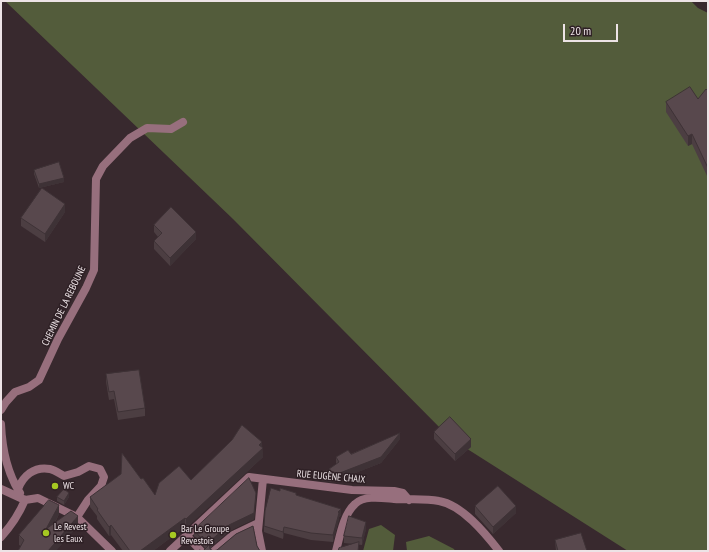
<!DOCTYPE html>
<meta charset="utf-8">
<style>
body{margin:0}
#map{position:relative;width:709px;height:552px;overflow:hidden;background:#38292e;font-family:"PT Sans Narrow",sans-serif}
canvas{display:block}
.frame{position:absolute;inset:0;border:2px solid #ede3e6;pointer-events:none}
.scale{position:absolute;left:563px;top:24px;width:55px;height:18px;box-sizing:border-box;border:2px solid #ede3e6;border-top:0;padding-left:5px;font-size:12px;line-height:14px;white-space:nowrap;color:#ede3e6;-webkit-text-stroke:3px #2e2025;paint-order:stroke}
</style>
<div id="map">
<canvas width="709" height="552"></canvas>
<div class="frame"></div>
<div class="scale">20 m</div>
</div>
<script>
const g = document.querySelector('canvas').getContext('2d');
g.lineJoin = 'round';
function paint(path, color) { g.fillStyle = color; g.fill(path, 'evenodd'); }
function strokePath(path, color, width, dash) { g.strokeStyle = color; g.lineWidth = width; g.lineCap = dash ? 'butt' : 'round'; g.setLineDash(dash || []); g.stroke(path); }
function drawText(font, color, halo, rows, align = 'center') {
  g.font = font + ' "PT Sans Narrow",sans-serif'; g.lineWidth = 3; g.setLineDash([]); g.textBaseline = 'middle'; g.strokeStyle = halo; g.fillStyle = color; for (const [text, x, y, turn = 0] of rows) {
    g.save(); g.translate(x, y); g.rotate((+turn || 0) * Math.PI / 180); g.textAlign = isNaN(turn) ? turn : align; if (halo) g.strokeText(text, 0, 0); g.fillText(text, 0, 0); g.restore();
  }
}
paint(new Path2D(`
 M5 1H691L698 8 708 13V551H628L450 438 233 219Z
 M381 525 395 535 393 551H363L369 529Z
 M429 536 454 549 455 551H407L406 542Z`), '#535c3b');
strokePath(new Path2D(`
 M1 410 6 402 15 392 29 387 39 380 58 339 86 288 94 270 96 179 103 166 130 138 147 128 171 129 183 122
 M1 424C2 447 7 473 20 493
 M1 489 25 500 38 498 77 517 112 551
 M18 489C23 476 34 466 50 469 55 470 60 474 64 476L78 472 89 466 100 469 104 477 101 486 88 500 77 517
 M187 536 201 551
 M1 537C12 525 19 514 25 500
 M170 551 249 477 352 490 394 491 403 493 409 500
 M214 551 233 535 258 523
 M262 551 258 531 263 479
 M336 551C340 536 343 515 355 504 364 495 382 498 394 499 409 500 424 498 439 501 462 505 485 533 499 551`), '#976f7d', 8);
paint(new Path2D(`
 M708 91V178L692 144 688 146 666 112V102L698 99Z
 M34 170 64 182 39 188 34 174Z
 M65 212 45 242 21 226V218Z
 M154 225 196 239 170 266 154 249V241L158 237 154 232Z
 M106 374 145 408V416L118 420 114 399 109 400 106 382Z
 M434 432 471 447 455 461 434 439Z
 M400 439 381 463 332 482 322 480V474L336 464V457L351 454Z
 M262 447 263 457 186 528 185 527 153 551H123L111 535 109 536 97 519V516L90 507V497L141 479 155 495 191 480Z
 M249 478 256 493 254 519 229 531 210 548 213 551 217 550 236 534 253 526 257 546 260 551H198L199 550 203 551 205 548 194 536V530Z
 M280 491 296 495 341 515 339 517V519L333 542 311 540 284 533 283 539 264 532V524Z
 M57 497H69L64 505 57 501Z
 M475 506 516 513 493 534 475 514Z
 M59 514 55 523 78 526 21 546 19 545V535Z
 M366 529 362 545 344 543V536Z
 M555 540 587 551H556Z`), '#4c3e42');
paint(new Path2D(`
 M692 134V144L688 146V136Z
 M64 178V182L39 188V184Z
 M65 204V212L45 242V234Z
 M196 232V239L170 266V258Z
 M400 433V439L381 463 332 482V476Z
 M471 439V447L455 461V454Z
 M262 442 263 457 186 528V519Z
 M69 493V497L64 505V501Z
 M256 493 254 519 229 531 210 547 209 550V544L210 541Z
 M59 505V514L46 539V529Z
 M516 506V513L493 534V527Z
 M341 509V515L339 517V519L333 542V535L338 512Z
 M78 516V526L56 551H48Z
 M185 518V527L153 551H140Z
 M366 522V529L362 545V538Z
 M111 525V535L109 536V527Z
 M284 527V533L283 539V532Z`), '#3e3236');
const building = new Path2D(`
 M690 87 698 99 706 89 708 91V168L692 134 688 136 666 102Z
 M59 162 64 178 39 184 34 170Z
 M42 188 65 204 45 234 21 218Z
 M171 207 196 232 170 258 154 241 162 233 154 225Z
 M139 370 145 408 118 412 114 391 109 392 106 374Z
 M450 417 471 439 455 454 434 432Z
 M242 425 262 442 259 445 263 448 186 519 185 518 140 551H130L111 525 109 527 97 510 98 509 90 497 121 474 122 453 141 479 143 478 155 495 159 483 179 466 191 480 232 440Z
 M400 433 381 457 332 476 322 474 339 462 336 457 348 450 351 454Z
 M249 478 256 493 254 513 229 525 210 541 209 544 210 549 213 551 217 550 236 534 253 526 257 546 260 551H198L199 550 203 551 208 546 194 530Z
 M498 486 516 506 493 527 475 506Z
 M271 488 280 491V488L296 493V495L341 509 338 512 339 513 333 535 311 533 284 527 283 532 264 526 265 511Z
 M64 489 69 493 64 501 57 497Z
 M49 500 59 505 46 529 71 511 78 516 48 551H18L24 540 19 535Z
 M349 516 366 522 362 538 344 536Z
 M581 533 587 551H558L555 540Z
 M359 542 358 551H338L339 548Z`);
paint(building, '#58484d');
strokePath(building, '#3e3236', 1);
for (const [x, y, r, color] of [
 [55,486,4,"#a5c822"],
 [46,533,4,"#a5c822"],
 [173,535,4,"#a5c822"]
]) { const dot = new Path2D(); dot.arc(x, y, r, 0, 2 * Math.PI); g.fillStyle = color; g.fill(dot); strokePath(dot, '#2e2025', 1.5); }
drawText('10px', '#ede3e6', '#2e2025', [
 ["CHEMIN DE LA REBOUNE",64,306,-64],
 ["RUE EUGÈNE CHAIX",331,477,5]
]);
drawText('10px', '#ede3e6', '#2e2025', [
 ["WC",63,486],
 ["Le Revest",54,527],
 ["les Eaux",54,539],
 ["Bar Le Groupe",181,529],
 ["Revestois",181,541]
], 'left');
</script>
